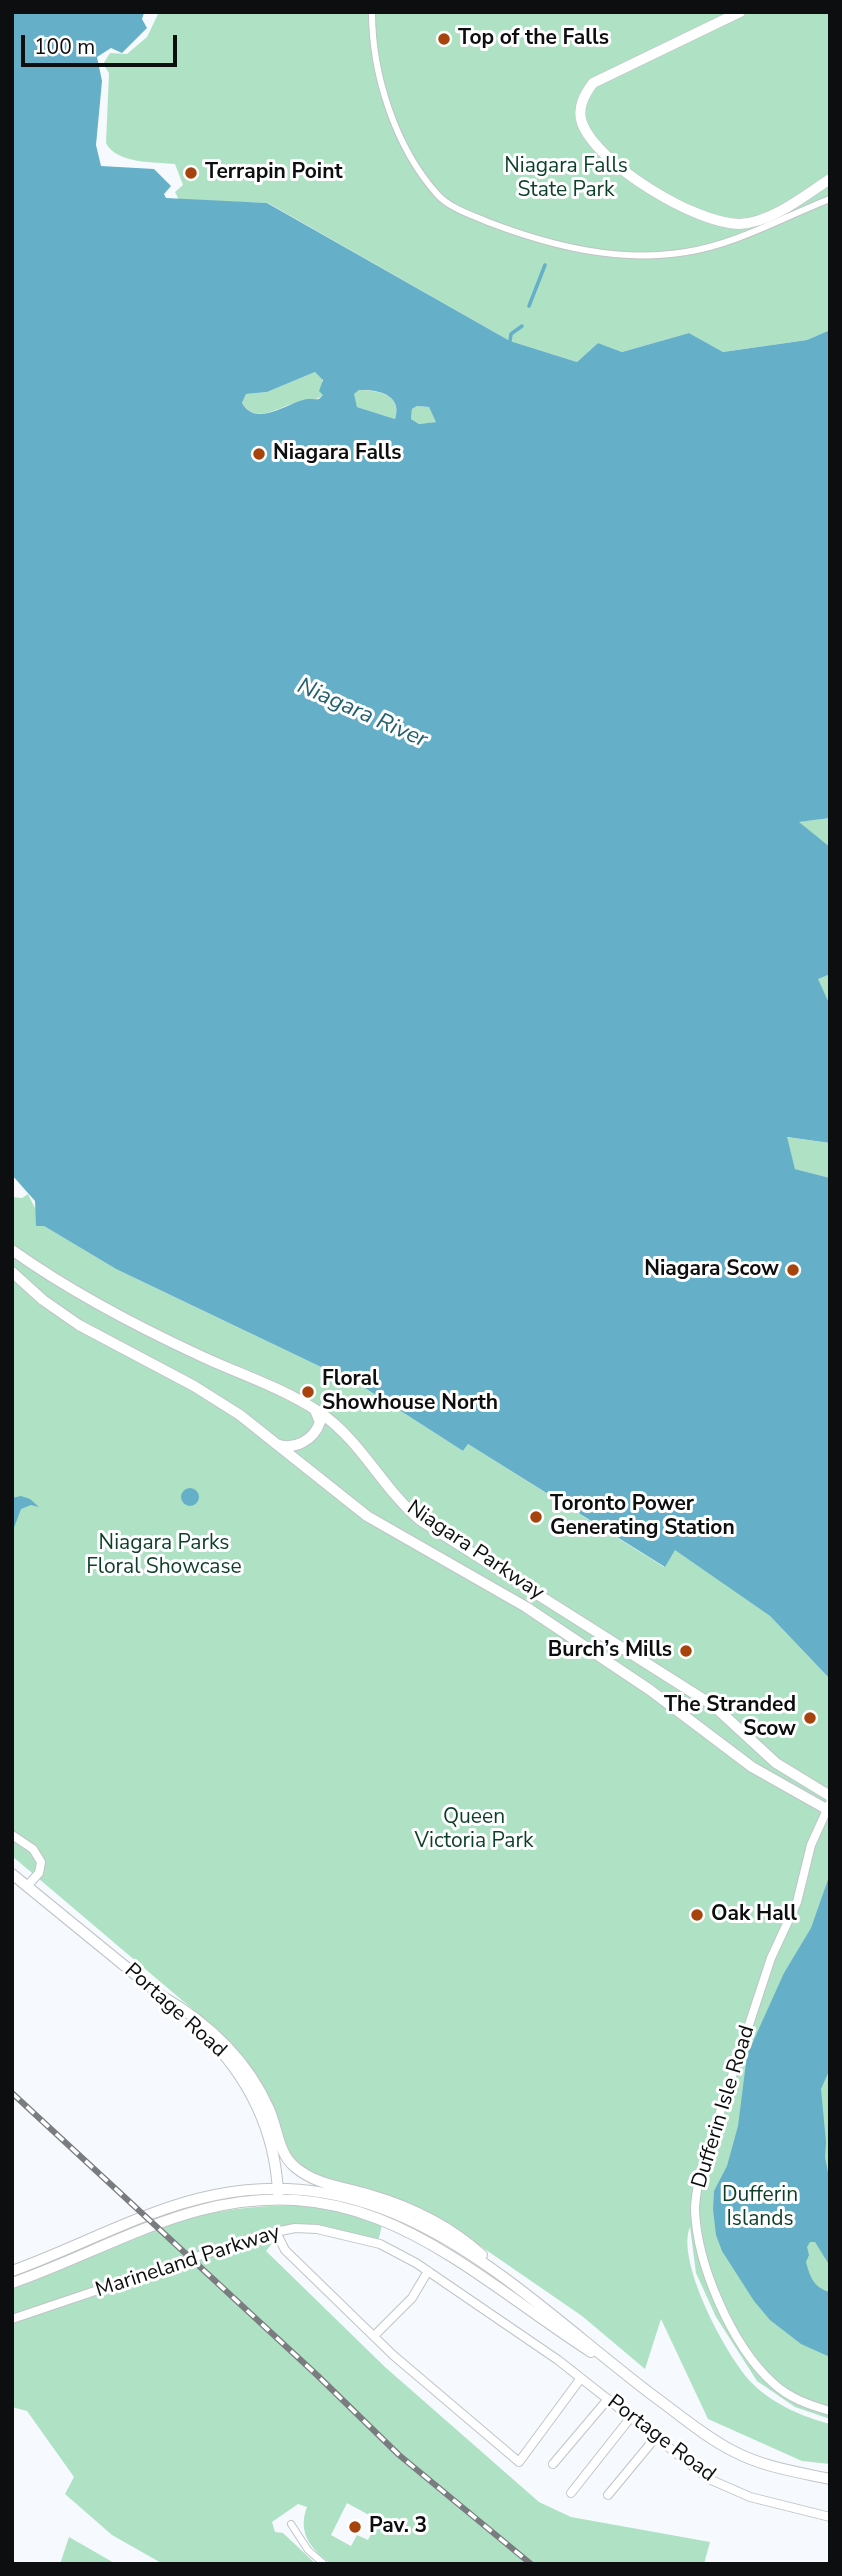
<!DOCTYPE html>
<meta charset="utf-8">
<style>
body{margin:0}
#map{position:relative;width:842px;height:2576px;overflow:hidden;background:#f6fafe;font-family:"Nunito Sans",sans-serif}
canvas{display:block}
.frame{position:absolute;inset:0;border:14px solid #0d0e0f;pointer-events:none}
.scale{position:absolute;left:21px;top:35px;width:156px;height:32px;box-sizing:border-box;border:4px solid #0d0e0f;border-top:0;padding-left:9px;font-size:21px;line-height:24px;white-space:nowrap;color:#0d0e0f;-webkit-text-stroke:5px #fff;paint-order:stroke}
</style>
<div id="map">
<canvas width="842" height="2576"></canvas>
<div class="frame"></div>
<div class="scale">100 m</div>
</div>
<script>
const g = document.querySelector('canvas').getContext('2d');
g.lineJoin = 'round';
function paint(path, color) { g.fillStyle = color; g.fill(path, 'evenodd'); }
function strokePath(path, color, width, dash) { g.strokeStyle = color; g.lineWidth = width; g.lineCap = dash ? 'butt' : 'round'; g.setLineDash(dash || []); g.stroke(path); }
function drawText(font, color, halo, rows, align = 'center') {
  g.font = font + ' "Nunito Sans",sans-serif'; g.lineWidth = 6; g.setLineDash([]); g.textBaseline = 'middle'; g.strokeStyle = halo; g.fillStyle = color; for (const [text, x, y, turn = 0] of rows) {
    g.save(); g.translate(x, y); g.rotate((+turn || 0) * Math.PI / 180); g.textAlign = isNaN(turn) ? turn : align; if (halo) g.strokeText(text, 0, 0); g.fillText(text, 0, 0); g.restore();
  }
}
paint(new Path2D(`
 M159 12H830V330L807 340 723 352 689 333 622 352 598 343 577 362 510 341 268 203 179 200 175 192 183 185 175 164C155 162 116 164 106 143L109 73 103 64 110 53 127 54 147 37Z
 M315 372 322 376 323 395C314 403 302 400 291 404 275 410 254 423 242 403L246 394 267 392Z
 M359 390C378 390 403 395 395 419L357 407 353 394Z
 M417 406 429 407 437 422 419 424 411 419 412 409Z
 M830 818V847L798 822Z
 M830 974V1005L817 978Z
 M786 1137 830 1143V1178L795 1169Z
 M28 1194 44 1226 116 1269 365 1388 463 1451 468 1444 664 1567 675 1549 770 1616 830 1679V1803L823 1817 830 1821V2419L795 2407 757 2381 716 2317 696 2273 690 2227C675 2261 728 2360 753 2384 773 2404 803 2417 830 2424V2464L802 2461 708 2419 661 2319 645 2369 582 2316 460 2232 308 2173 293 2160 238 2052 223 2035 12 1856V1197L22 1198Z
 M293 2205 341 2211 382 2225 378 2242 285 2227 266 2251 385 2367 539 2502 571 2517 710 2542 704 2564H331C311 2549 297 2533 307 2507L298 2504 272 2522 275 2532 283 2533 316 2564H163L112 2535 65 2494 74 2477 27 2411 12 2407V2289C76 2266 137 2232 203 2215 233 2208 262 2206 293 2205ZM347 2503 378 2520 368 2540 357 2535 351 2546 331 2535Z
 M69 2537 116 2564H60Z`), '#afe1c4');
paint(new Path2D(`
 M12 12H153L144 13 142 19 147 28 122 53 111 48 97 57 102 81 96 145 101 166 154 169 171 186 164 194 166 198 267 203 510 341 577 362 598 343 622 352 689 333 723 352 807 340 830 330V818L799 822 830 847V974L818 979 830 1005V1143L787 1137 795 1169 830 1178V1679L770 1616 675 1550 665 1567 468 1444 463 1451 365 1388 116 1269 44 1226H36L35 1201 12 1175ZM315 372 323 380 319 391 323 395 319 399C313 400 309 398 303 400 284 405 256 427 242 403L246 394 267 392ZM359 390C378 389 403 395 395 419L357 407 354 394ZM417 406 429 407 436 422 419 424 411 419 412 409Z
 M181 1497a9 9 0 1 1 18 0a9 9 0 1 1-18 0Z
 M21 1496 30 1499 39 1507 31 1505 21 1509 12 1533V1498Z
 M830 1874V2069L821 2089 826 2142 825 2157 830 2183V2266L815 2242H810L807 2247 809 2255 806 2262C810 2277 814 2288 830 2292V2357L801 2344 770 2320 754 2301 722 2251 716 2235 713 2209 714 2191 727 2166 738 2126 747 2055 784 1973 811 1928Z`), '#65b0c8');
strokePath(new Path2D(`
 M529 306 545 265
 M510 341 511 334 522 326`), '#65b0c8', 3.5);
const pedestrian = new Path2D(`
 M372 12C372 74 395 147 437 194 449 208 472 215 488 222 551 246 618 263 686 252 737 244 781 218 830 199
 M291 2524 308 2550 324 2564`);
const minor = new Path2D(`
 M830 1803 811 1845 797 1902 771 1958 700 2173C698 2185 695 2198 695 2210 697 2265 732 2346 773 2383 789 2398 809 2405 830 2411
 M12 1835 33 1849 41 1862 39 1873 27 1886
 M276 2232 285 2250 393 2355 519 2462 581 2378
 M12 2319 261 2235 295 2228 317 2229 380 2244 416 2263 558 2360 709 2479 750 2497 830 2517
 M374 2336 412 2298 428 2271
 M553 2464 608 2399
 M571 2493 631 2417
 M608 2495 656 2437`);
const tertiary = new Path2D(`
 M740 12 593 83C584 95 577 108 582 123 597 164 696 224 739 224 771 223 804 196 830 179`);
const secondary = new Path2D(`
 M12 1250C71 1292 138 1327 203 1357 242 1375 283 1388 319 1412 361 1440 382 1488 420 1520L714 1706 776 1763 830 1796
 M12 1272 43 1300 79 1325 194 1386 240 1415 367 1516 526 1607 650 1690 752 1767 830 1811
 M276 1444C294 1451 314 1440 320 1422L315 1410
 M12 1874 164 1998
 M160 1995C207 2022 247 2059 269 2109 278 2129 278 2153 295 2167 316 2185 344 2187 370 2195 411 2207 450 2226 482 2255
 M200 2029C247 2074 275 2127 278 2193
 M12 2271C79 2247 145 2209 215 2195 401 2158 521 2296 655 2397 680 2415 705 2437 733 2451 763 2467 797 2472 830 2479
 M12 2283C76 2261 136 2227 201 2210 368 2166 463 2269 591 2352`);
strokePath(pedestrian, '#bfc4c7', 8);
strokePath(minor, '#bfc4c7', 10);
strokePath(tertiary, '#bfc4c7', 11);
strokePath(secondary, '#bfc4c7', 12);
strokePath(pedestrian, '#fff', 6);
strokePath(minor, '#fff', 8);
strokePath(tertiary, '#fff', 10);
strokePath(secondary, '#fff', 10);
const rail = new Path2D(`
 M12 2093 318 2376 399 2455 531 2564`);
strokePath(rail, '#7a7c7f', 6);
strokePath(rail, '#fff', 3.5, [10]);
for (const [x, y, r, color] of [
 [444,39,7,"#a7430d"],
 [191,173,7,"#a7430d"],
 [259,454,7,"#a7430d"],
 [793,1270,7,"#a7430d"],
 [308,1392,7,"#a7430d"],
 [536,1517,7,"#a7430d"],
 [686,1651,7,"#a7430d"],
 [810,1718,7,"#a7430d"],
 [697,1915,7,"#a7430d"],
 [355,2527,7,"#a7430d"]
]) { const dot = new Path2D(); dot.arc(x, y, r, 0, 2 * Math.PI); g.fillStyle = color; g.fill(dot); strokePath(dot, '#fff', 2.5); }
drawText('bold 21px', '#0d0e0f', '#fff', [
 ["Top of the Falls",458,39],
 ["Terrapin Point",205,173],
 ["Niagara Falls",273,454],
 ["Niagara Scow",779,1270,"right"],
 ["Floral",322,1380],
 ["Showhouse North",322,1404],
 ["Toronto Power",550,1505],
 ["Generating Station",550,1529],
 ["Burch’s Mills",672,1651,"right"],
 ["The Stranded",796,1706,"right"],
 ["Scow",796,1730,"right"],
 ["Oak Hall",711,1915],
 ["Pav. 3",369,2527]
], 'left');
drawText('21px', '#0c3f28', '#fff', [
 ["Niagara Falls",566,167],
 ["State Park",566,191],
 ["Niagara Parks",164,1544],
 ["Floral Showcase",164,1568],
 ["Queen",474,1818],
 ["Victoria Park",474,1842],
 ["Dufferin",760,2196],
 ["Islands",760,2220]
]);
drawText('21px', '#0d0e0f', '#fff', [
 ["Niagara Parkway",475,1551,34],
 ["Portage Road",175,2011,42],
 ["Dufferin Isle Road",724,2107,-73],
 ["Marineland Parkway",188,2262,-18],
 ["Portage Road",661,2439,37]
]);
drawText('italic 23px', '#246072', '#fff', [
 ["Niagara River",362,714,24]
]);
</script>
